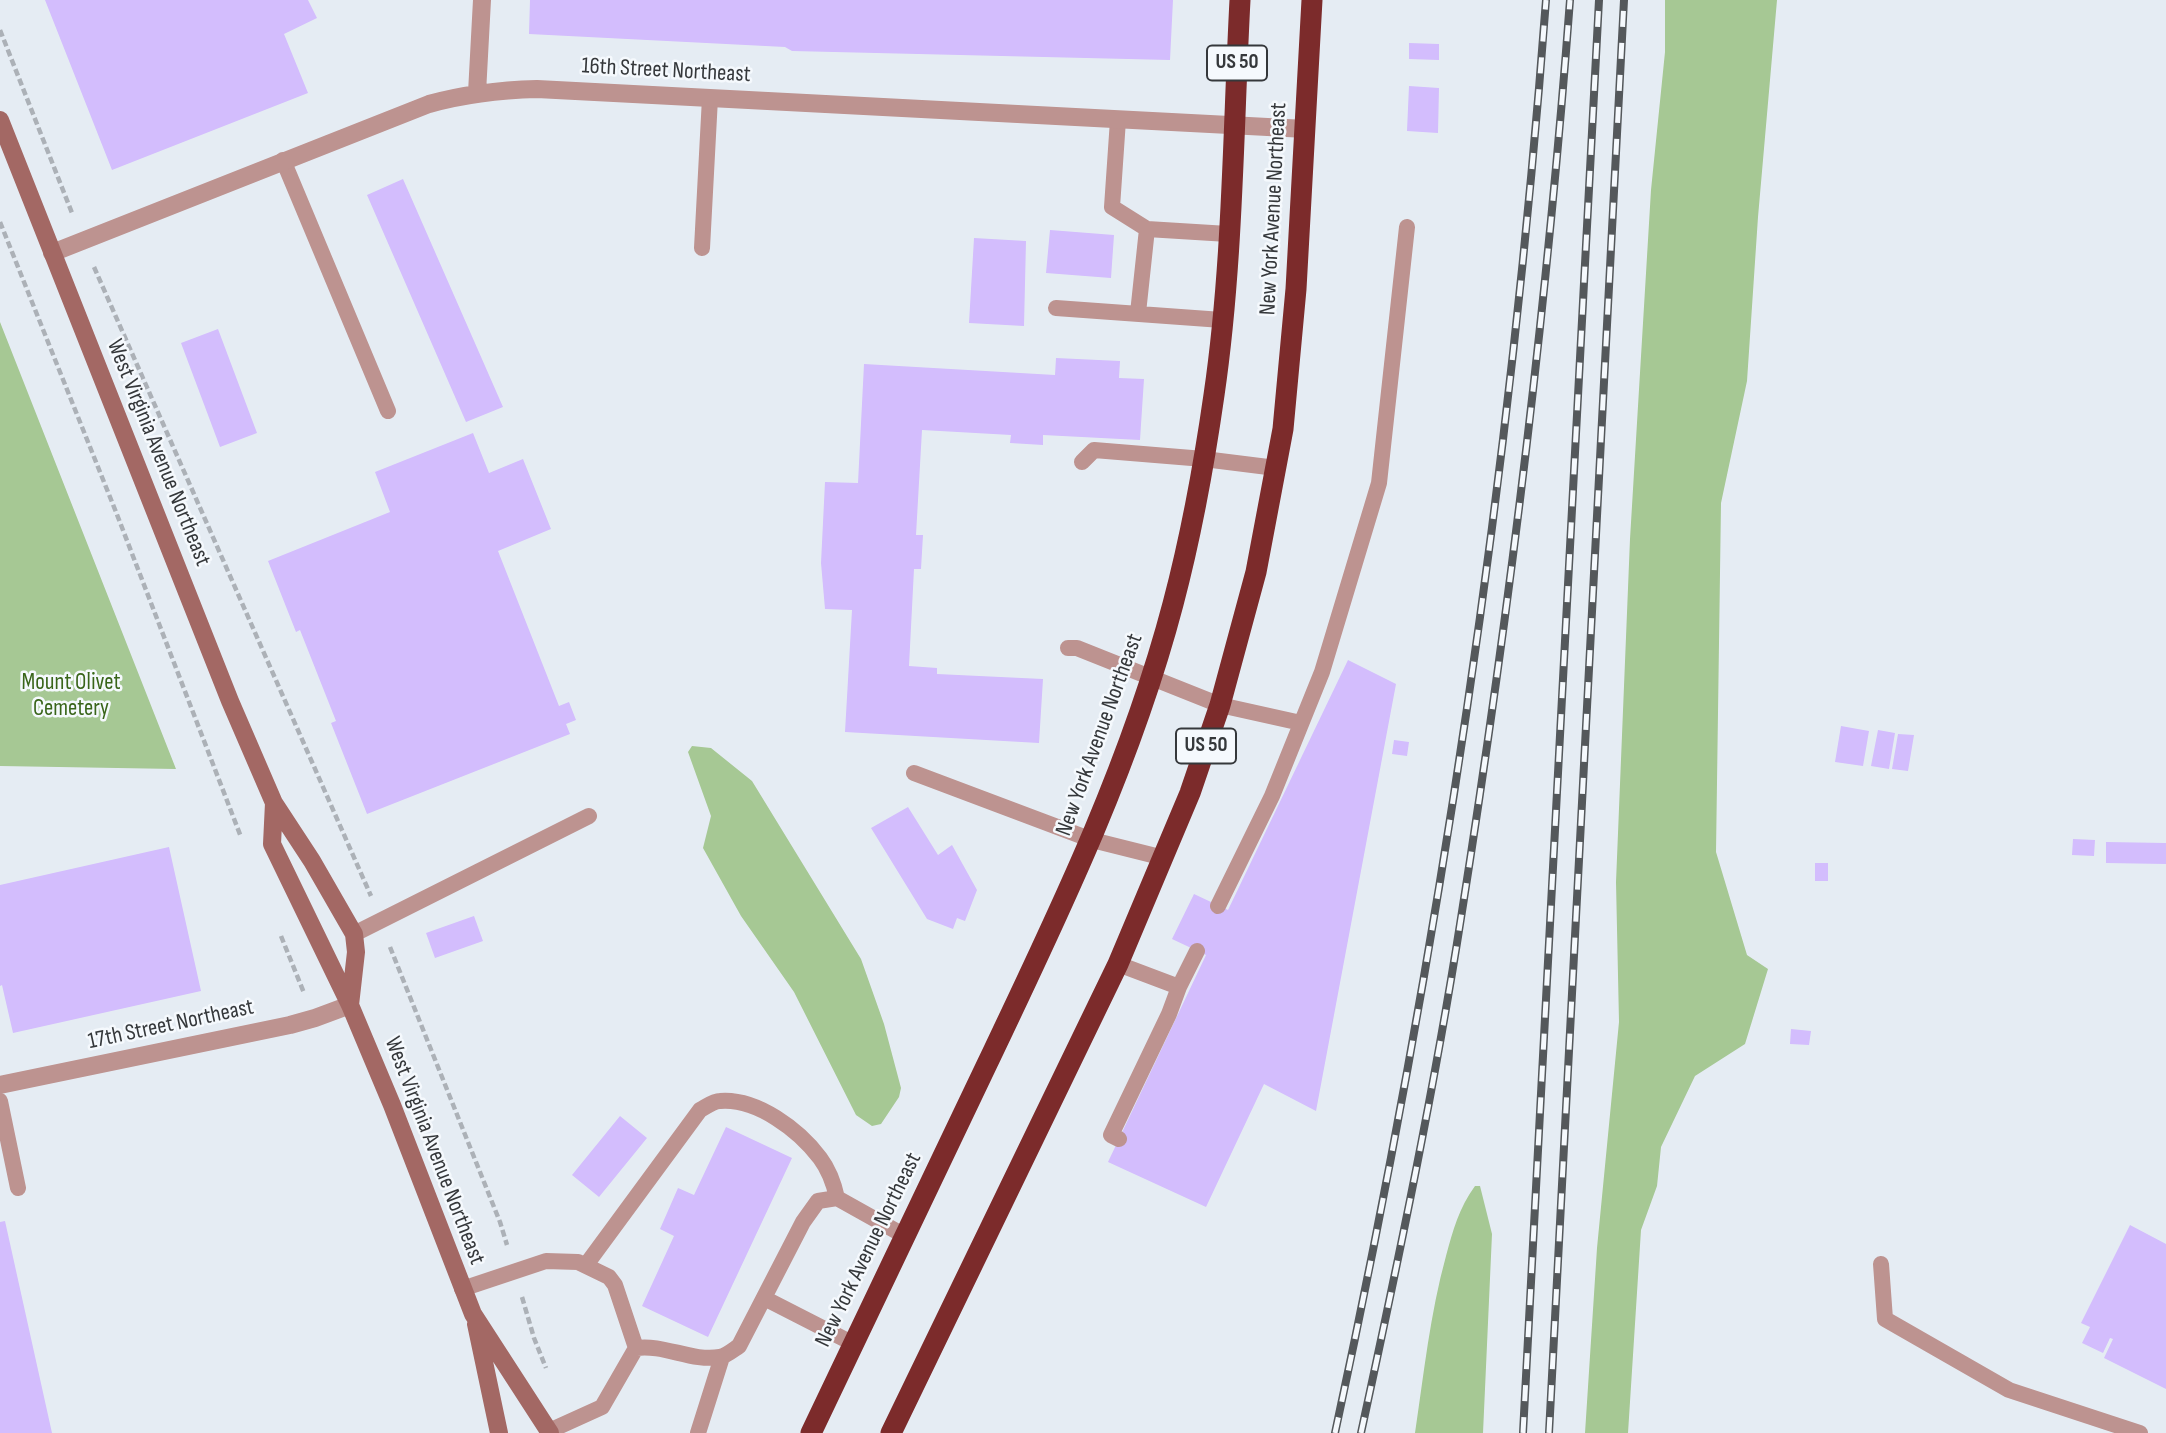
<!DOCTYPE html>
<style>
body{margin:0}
canvas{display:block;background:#e5ecf3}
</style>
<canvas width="2166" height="1433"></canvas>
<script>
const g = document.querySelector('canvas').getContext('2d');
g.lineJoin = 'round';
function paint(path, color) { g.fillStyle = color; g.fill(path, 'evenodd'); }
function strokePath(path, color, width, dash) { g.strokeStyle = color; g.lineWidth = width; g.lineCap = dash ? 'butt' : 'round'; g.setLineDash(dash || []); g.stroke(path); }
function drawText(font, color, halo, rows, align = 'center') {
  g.font = font + ' "Sofia Sans Condensed",sans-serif'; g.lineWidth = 5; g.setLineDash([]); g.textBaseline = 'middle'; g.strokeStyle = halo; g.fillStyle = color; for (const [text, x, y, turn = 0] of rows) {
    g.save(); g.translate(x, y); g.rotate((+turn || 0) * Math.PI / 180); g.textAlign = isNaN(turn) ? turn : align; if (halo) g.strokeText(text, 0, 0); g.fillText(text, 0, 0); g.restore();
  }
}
paint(new Path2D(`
 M1665 0H1777L1758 217 1747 381 1721 503 1716 852 1747 955 1768 969 1745 1044 1695 1076 1661 1147 1657 1186 1641 1230 1628 1433H1585L1597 1248 1619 1022 1616 882 1630 539 1651 190 1665 52Z
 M0 322 176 769 0 766Z
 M692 746 711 748 752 781 861 959 884 1024 901 1088 899 1097 881 1124 872 1126 856 1115 794 992 741 916 703 848 711 816 688 752Z
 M1475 1186H1480L1492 1234 1483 1433H1415C1424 1373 1430 1314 1446 1256 1453 1230 1459 1208 1475 1186Z`), '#a6c894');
paint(new Path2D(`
 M45 0H308L317 18 284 34 308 93 112 170Z
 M530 0H1173L1170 60 792 51 785 47 529 34Z
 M1409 43 1439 44V60L1409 59Z
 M1409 86 1439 88 1438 133 1407 131Z
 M403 179 503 407 466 422 367 195Z
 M1050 230 1114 235 1111 278 1046 273Z
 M974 238 1026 241 1024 326 969 323Z
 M218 329 257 433 220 447 181 343Z
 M1056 358 1120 361 1119 378 1144 379 1140 440 1043 435V445L1010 443 1011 435 922 430 916 535H923L921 569H914L909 666 937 668V674L1043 679 1039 743 845 732 852 610 825 609 821 563 825 482 858 483 864 364 1055 375Z
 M473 433 489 473 523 459 551 529 498 551 559 706 569 702 576 720 566 724 570 734 367 814 331 723 336 721 300 630 296 632 268 561 390 512 375 472Z
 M1348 660 1396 684 1316 1111 1264 1084 1206 1207 1108 1162 1206 955 1172 939 1194 894 1228 910Z
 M1841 726 1869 731 1863 766 1835 762Z
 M1878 730 1895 733 1889 769 1871 766Z
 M1898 734 1914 735 1908 771 1892 769Z
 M1394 740 1409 742 1407 756 1392 754Z
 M908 807 938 855 952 845 977 890 965 921 957 918 953 929 927 919 871 828Z
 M2073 839 2095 840 2094 856 2072 855Z
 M2106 842 2166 843V864L2106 863Z
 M169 847 201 991 13 1033 2 985 0 986V885Z
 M1815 863H1828V881H1815Z
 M474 916 483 941 435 958 426 933Z
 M1791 1029 1811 1031 1809 1045 1790 1044Z
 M620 1116 647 1138 599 1197 572 1175Z
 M726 1127 792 1158 708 1337 642 1306 674 1236 660 1229 678 1188 694 1195Z
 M5 1221 52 1433H0V1222Z
 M2130 1225 2166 1244V1389L2104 1358 2113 1339 2110 1338 2103 1353 2082 1343 2090 1327 2081 1323Z`), '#d3bdfd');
strokePath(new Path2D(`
 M0 30 72 213
 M0 222 116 512 241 837
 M94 267 371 896
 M281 936 304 993
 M390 947 500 1222 507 1245
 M522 1297 534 1338 546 1368`), '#acb1b7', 4.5, [7, 3.5]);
strokePath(new Path2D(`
 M1118 120 1112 207 1147 229 1228 234
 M283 160 388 411
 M702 248 710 98
 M1056 308 1222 320
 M1138 313 1147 229
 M1082 462 1094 450 1204 459 1276 468
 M1068 648H1077L1220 705 1301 723
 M914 773 1092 840 1164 858
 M1218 906 1272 796 1322 672 1379 483 1407 227
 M354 934 589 816
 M1118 964 1179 987 1197 951
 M0 1101 18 1188
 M1119 1139 1111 1135 1169 1014 1179 987
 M1881 1264 1885 1319 2009 1390 2140 1433
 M586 1265 700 1110C706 1107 713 1101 720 1101 757 1098 799 1130 820 1158 829 1170 834 1184 837 1198
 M462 1289 546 1261 578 1262 609 1277 615 1285 636 1348
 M764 1298 854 1344
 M549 1431 602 1407 636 1348C664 1344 692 1362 720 1357 726 1356 733 1350 739 1346L803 1222 818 1201 837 1198 905 1236
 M698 1433 722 1357`), '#bd9390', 16);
strokePath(new Path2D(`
 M477 93 482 0
 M52 253 429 104C465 94 500 90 537 89L1306 129
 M0 1085 290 1025 315 1018 350 1005`), '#bd9390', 18);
strokePath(new Path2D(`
 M0 120 230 701 274 803 312 861 354 934 356 952 350 1005
 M274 803 272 844 350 1005 392 1105 473 1314 550 1433
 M476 1324 499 1433`), '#a36864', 18);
strokePath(new Path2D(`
 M811 1433C870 1309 929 1186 988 1062 1059 913 1131 764 1173 604 1191 536 1204 465 1214 395 1233 265 1233 131 1240 0
 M891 1433 1118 964 1190 793 1220 705 1256 572 1283 429 1296 289 1312 0`), '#7c2b2b', 21);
const rail = new Path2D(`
 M1335 1433C1437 961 1510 481 1546 0
 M1361 1433C1398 1262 1434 1091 1461 918 1509 614 1547 307 1570 0
 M1523 1433 1599 0
 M1549 1433 1624 0`);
strokePath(rail, '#54585b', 8);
strokePath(rail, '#f5f9fd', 5, [16]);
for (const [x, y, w] of [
 [1237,63,60],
 [1206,746,60]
]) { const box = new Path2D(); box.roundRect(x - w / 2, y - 17.5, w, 35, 5); g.fillStyle = '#f5f9fd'; g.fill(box); strokePath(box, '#35383b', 2); }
drawText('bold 21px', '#35383b', null, [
 ["US 50",1237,63],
 ["US 50",1206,746]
]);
drawText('23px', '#35383b', '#f5f9fd', [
 ["16th Street Northeast",666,71,3],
 ["New York Avenue Northeast",1274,209,-87],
 ["West Virginia Avenue Northeast",158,453,68],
 ["New York Avenue Northeast",1100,735,-70],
 ["17th Street Northeast",171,1025,-12],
 ["West Virginia Avenue Northeast",434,1151,69],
 ["New York Avenue Northeast",869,1250,-64]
]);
drawText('23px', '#39651a', '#f5f9fd', [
 ["Mount Olivet",71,683],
 ["Cemetery",71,709]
]);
</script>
